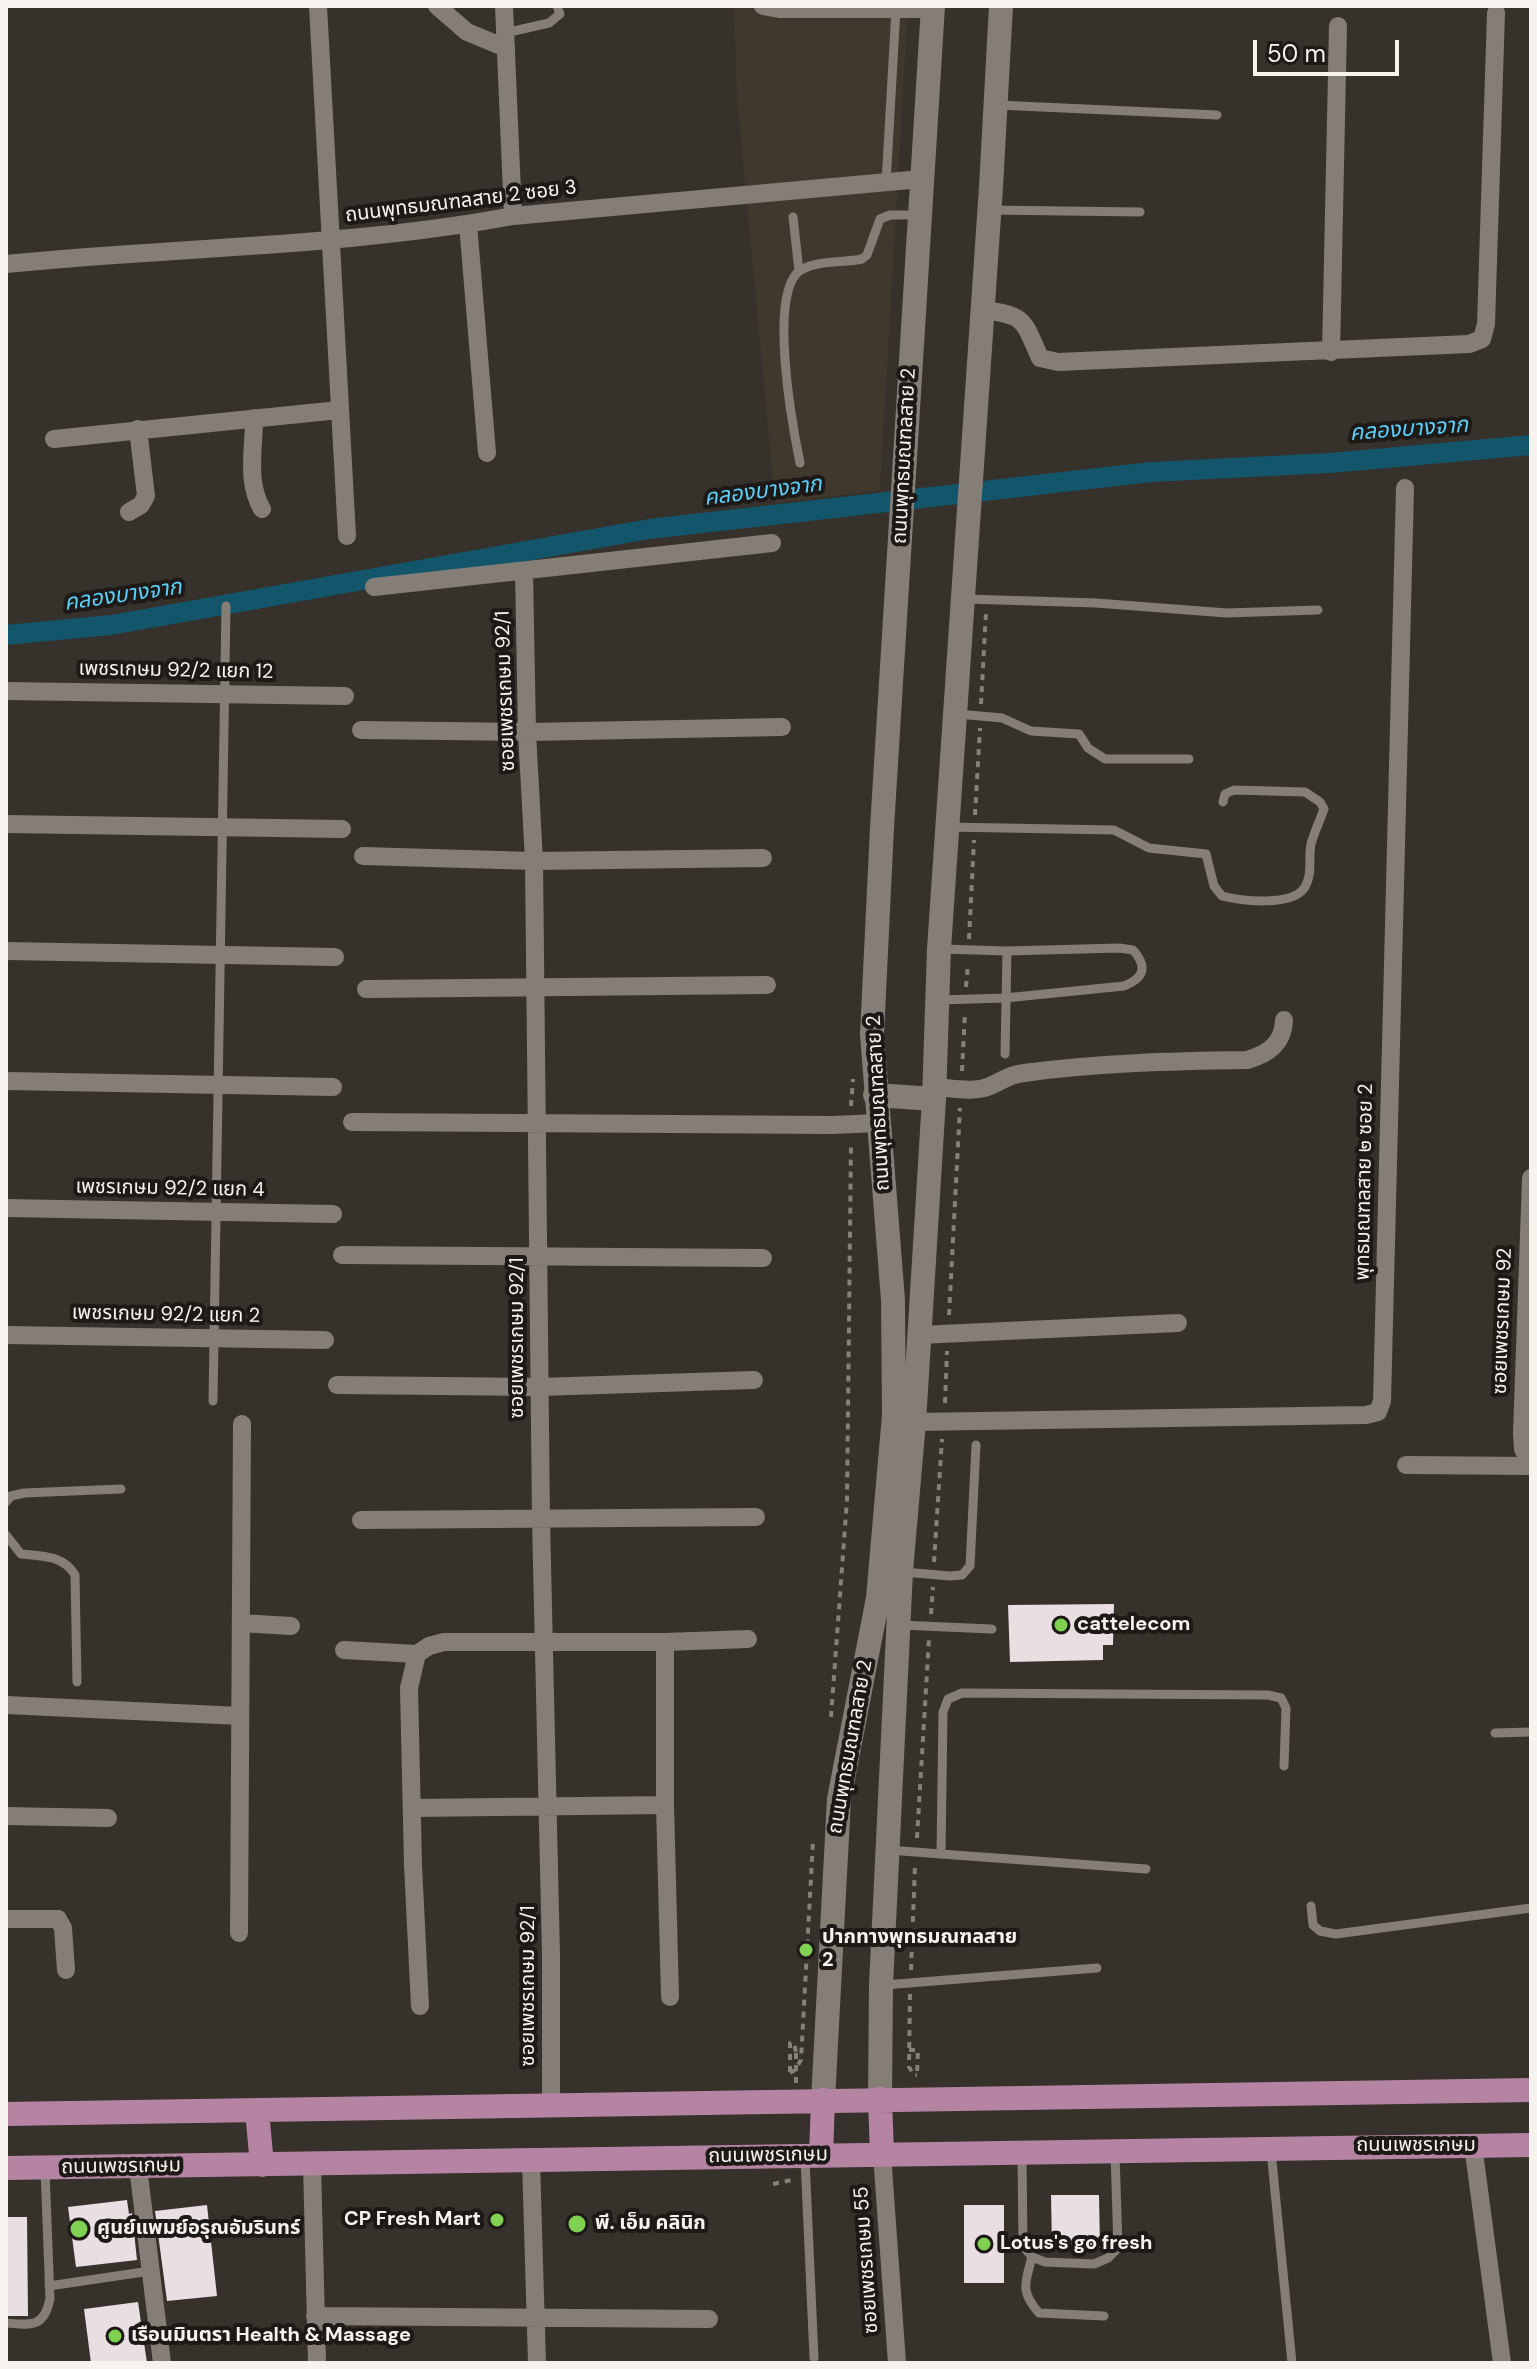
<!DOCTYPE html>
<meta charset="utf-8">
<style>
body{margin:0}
#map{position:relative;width:1537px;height:2369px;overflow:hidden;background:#36312b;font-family:"DM Sans",sans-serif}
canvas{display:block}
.frame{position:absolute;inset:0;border:8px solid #f6f2ee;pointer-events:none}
.scale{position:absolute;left:1253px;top:40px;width:146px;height:36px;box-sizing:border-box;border:4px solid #f6f2ee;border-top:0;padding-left:10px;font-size:24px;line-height:28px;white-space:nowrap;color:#f6f2ee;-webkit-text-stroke:6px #1c1916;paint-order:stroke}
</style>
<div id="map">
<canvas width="1537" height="2369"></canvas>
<div class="frame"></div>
<div class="scale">50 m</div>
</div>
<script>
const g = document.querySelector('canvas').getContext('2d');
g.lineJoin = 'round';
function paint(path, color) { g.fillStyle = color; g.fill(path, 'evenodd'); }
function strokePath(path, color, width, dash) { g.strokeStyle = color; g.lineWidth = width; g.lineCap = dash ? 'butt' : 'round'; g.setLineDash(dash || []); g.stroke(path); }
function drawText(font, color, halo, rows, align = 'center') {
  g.font = font + ' "DM Sans","Noto Sans Thai",sans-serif'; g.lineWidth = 8; g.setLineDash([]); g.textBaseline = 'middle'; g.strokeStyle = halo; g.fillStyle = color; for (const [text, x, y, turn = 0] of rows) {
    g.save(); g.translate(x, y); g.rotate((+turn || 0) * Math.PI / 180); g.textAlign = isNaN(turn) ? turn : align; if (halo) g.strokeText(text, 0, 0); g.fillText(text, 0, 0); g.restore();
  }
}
paint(new Path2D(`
 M734 6H908L880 490 775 503 737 98Z`), '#41382d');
strokePath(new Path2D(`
 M6 635 111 625 649 529 1151 472 1330 463 1531 445`), '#13556a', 20);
paint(new Path2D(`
 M1114 1604 1113 1645H1103V1660L1010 1662 1008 1605Z
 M1051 2195H1099L1100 2248 1052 2249Z
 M127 2200 129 2214 132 2213 137 2260 76 2267 68 2207Z
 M207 2205 217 2296 167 2301 155 2211Z
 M964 2205H1004V2283H964Z
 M6 2217H27L28 2316H6Z
 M138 2302 147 2363H91L84 2309Z`), '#e9dee2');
strokePath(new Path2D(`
 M981 704 986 612
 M975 815 980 728
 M969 939 974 840
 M966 987 968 964
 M962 1071 965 1012
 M851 1106 853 1079
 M949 1315 960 1108
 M945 1403 947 1351
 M934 1562 942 1439
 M931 1614 933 1587
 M831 1717 847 1500 851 1143
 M917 1838 929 1639
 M911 1970 915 1866
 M910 1994 909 2067 914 2075H917
 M909 2050H918L917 2075
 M790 2072V2043H794L796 2052
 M790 2073 795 2070 801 2060 813 1841
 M796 2083V2052H801
 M773 2184 792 2180`), '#84807a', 4, [6, 6]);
strokePath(new Path2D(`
 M505 33 549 23 560 14 557 6
 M997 105 1217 115
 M886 183 896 9
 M990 210 1140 212
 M793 217 799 271
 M800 463C793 429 767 290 801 270 817 260 844 263 862 259L867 255 880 219 890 215H917
 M966 599 1096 603 1227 613 1318 610
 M958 714 1002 718 1031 731 1079 734 1088 748 1105 759H1189
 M947 827 1114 830 1149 848 1206 854 1214 886 1222 896C1241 901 1293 907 1305 887 1313 873 1308 859 1311 844 1314 833 1320 820 1324 809L1320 802 1305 792 1234 790 1225 794 1223 802
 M940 1000 1005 998 1124 986C1144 978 1148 967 1133 950L1119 948 1007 951 942 949
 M1005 1054 1007 951
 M213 1401 226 606
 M6 1502 11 1496 24 1493 121 1489
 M6 1535 21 1554C42 1556 63 1555 75 1575L77 1682
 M903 1572 950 1576 962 1575 970 1566 976 1445
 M899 1625 992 1629
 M1495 1733 1531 1732
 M889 1850 941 1854 943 1712 948 1699 962 1693 1268 1695 1281 1698 1286 1708 1284 1766
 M941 1854 1146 1869
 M1311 1906 1313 1925 1320 1931 1336 1934 1531 1908
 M884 1985 1097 1968
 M1271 2151 1292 2363
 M1022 2155 1023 2246 1032 2257 1045 2262 1094 2264 1108 2258 1118 2248 1115 2153
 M805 2159 814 2358
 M1032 2257C1025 2283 1020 2292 1039 2313L1104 2316
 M49 2286 150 2271
 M6 2323C31 2325 44 2328 50 2299L45 2170`), '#847e77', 9);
strokePath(new Path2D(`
 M318 6 347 536
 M437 6 467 32 506 48
 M504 6 513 216
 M763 6 779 9H933
 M468 224 487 453
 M6 264C175 247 347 247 513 216L921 179
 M983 310C1026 315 1023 320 1040 358L1058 362 1469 344 1482 339 1486 324 1496 13
 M1331 352 1338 26
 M254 418C254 449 246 482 262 509
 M54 439 339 410
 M129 512 141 505 146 496 138 429
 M524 571 527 732 534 861 541 1520 551 1955V2106
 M374 587 772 543
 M6 691 345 696
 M361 730 527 732 782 727
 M6 824 342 829
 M363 856 534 861 763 858
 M6 951 335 957
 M366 989 767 985
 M6 1081 333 1087
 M935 1087C952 1088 974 1093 990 1086 1002 1081 1010 1074 1024 1073 1097 1063 1173 1061 1247 1060 1268 1054 1283 1044 1284 1020
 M352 1122 832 1125 878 1123
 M1531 1178 1522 1433 1523 1449 1531 1462
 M6 1208 333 1214
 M342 1255 763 1258
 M6 1335 325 1340
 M919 1335 1178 1323
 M337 1385 540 1387 754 1380
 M914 1422 1366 1415 1378 1412 1382 1401 1405 488
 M1406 1465 1531 1466
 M361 1520 756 1517
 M241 1623 291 1626
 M665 1642V1805L670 1997
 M344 1650 417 1654 429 1646 444 1642H665L748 1639
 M417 1654 409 1688 413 1865 420 2006
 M6 1705 240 1716
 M414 1808 665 1805
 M6 1816 108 1818
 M6 1919H58L63 1928 66 1970
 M239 1933 242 1424
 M1473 2145 1502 2363
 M882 2154 897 2363
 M531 2161 537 2363
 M312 2164 317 2363
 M138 2167 162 2363
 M315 2316 709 2319`), '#847e77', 18);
strokePath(new Path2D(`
 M875 1095 934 1099
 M880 2099 881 1985 901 1571 914 1422 934 1099 939 949 991 187 1001 6
 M823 2100 839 1799 878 1598 894 1415 893 1300 872 1034 882 828 933 6`), '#847e77', 24);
strokePath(new Path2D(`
 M880 2099 882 2154
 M257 2111 262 2165
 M6 2114 1531 2090
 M821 2155 823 2100
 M6 2168 1531 2145`), '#b584a3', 24);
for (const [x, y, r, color] of [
 [1061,1625,8,"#80d051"],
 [806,1950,8,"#80d051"],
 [497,2220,8,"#80d051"],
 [577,2224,10,"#80d051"],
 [79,2229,10,"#80d051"],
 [984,2244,8,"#80d051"],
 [115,2336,8,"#80d051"]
]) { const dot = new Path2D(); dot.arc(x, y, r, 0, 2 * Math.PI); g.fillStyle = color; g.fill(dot); strokePath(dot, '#1c1916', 3); }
drawText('20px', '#f6f2ee', '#1c1916', [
 ["ถนนพุทธมณฑลสาย 2 ซอย 3",461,202,-7],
 ["ถนนพุทธมณฑลสาย 2",905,456,-87],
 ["เพชรเกษม 92/2 แยก 12",176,671,1],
 ["ซอยเพชรเกษม 92/1",506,691,-92],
 ["ถนนพุทธมณฑลสาย 2",879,1103,-93],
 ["พุทธมณฑลสาย ๒ ซอย 2",1365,1182,-89],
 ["เพชรเกษม 92/2 แยก 4",170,1189,1],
 ["เพชรเกษม 92/2 แยก 2",166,1315,1],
 ["ซอยเพชรเกษม 92",1503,1321,-88],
 ["ซอยเพชรเกษม 92/1",518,1338,-90],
 ["ถนนพุทธมณฑลสาย 2",851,1747,-80],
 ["ซอยเพชรเกษม 92/1",529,1986,-90],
 ["ถนนเพชรเกษม",1416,2146],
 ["ถนนเพชรเกษม",768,2156,-1],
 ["ถนนเพชรเกษม",121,2167,-1],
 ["ซอยเพชรเกษม 55",867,2260,-94]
]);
drawText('bold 20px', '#f6f2ee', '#1c1916', [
 ["cattelecom",1077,1625],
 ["ปากทางพุทธมณฑลสาย",822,1938],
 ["2",822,1961],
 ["CP Fresh Mart",481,2220,"right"],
 ["พี. เอ็ม คลินิก",595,2224],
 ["ศูนย์แพมย์อรุณอัมรินทร์",97,2229],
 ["Lotus's go fresh",1000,2244],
 ["เรือนมินตรา Health & Massage",131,2336]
], 'left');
drawText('italic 22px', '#5cd0fa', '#1c1916', [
 ["คลองบางจาก",1409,430,-4],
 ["คลองบางจาก",763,492,-7],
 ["คลองบางจาก",123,596,-8]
]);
</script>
